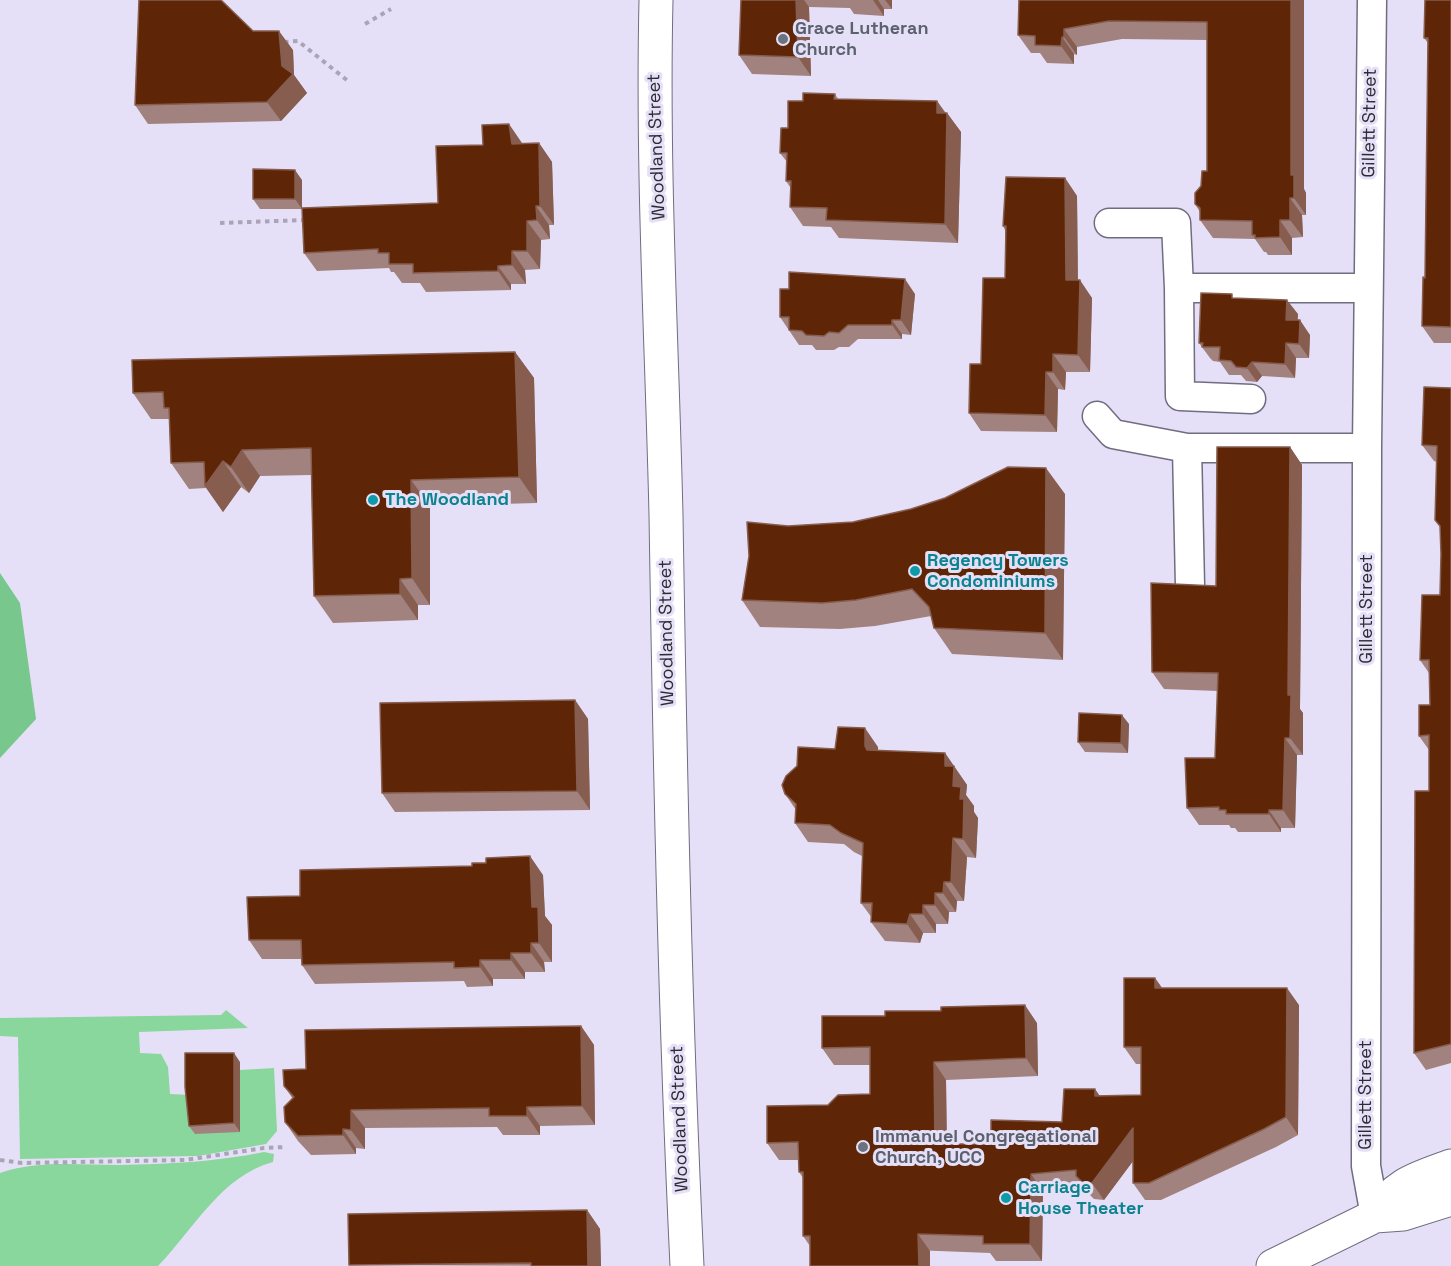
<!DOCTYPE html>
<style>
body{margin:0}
canvas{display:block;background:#e5e0f7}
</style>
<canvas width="1451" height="1266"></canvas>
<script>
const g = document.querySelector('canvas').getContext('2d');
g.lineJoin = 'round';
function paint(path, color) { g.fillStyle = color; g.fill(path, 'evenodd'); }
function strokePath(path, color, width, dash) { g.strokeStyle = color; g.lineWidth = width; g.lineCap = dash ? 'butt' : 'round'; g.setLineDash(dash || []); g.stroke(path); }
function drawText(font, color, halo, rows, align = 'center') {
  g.font = font + ' "Space Grotesk",sans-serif'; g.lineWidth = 6; g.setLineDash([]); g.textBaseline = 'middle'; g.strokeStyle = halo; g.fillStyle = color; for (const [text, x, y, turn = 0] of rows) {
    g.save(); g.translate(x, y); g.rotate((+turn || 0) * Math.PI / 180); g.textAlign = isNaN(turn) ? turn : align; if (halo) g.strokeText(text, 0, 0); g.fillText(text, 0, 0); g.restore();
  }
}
paint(new Path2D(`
 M226 1010 248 1028 139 1032 140 1053 161 1054 168 1067 170 1094 191 1095 240 1070 274 1068 277 1131 266 1144 198 1156 20 1159 18 1037 0 1036V1018L221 1015Z
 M264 1152 274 1154 273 1162C221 1176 194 1229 158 1266H0V1173C36 1160 80 1165 118 1165 168 1164 215 1162 264 1152Z`), '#89d79c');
paint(new Path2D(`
 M0 573 20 603 36 719 0 758Z`), '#78c78d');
const minor = new Path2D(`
 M1372 0 1367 448 1366 1166 1375 1216
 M1109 223H1176L1179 288
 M1251 399 1180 396 1179 288H1368
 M1097 416 1113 434 1187 448
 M1190 586 1187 448H1367`);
const major = new Path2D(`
 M656 0C652 172 662 344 666 515 670 766 675 1016 687 1266
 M1375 1216C1396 1183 1416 1179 1451 1166
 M1273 1266 1375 1216 1403 1214 1451 1199`);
strokePath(minor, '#716d81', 31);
strokePath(major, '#716d81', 35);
strokePath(new Path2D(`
 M365 24 391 9
 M284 42 298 41 348 81
 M220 223 306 220
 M0 1160 22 1163 185 1160 264 1148 286 1147`), '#a9a5b7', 4, [4.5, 4.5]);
strokePath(minor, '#fff', 28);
strokePath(major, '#fff', 33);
paint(new Path2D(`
 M741 0H892V9H884V16L854 14 850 8 809 7 811 76 752 74 739 55Z
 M1019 0H1304V189L1306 193V215H1302L1303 237 1292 238V255H1268L1266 252H1264L1255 239 1213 238 1200 220V212L1195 204 1207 171V40L1122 39 1077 47V55L1074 54V64L1047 63 1040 53H1031L1018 35Z
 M1451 0V343H1434L1422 326 1425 278 1428 43 1424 38Z
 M253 31 293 50 294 75 307 93 281 121 148 124 135 105Z
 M835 94 838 99 937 101 946 113H947L961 132 958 243 839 238 831 227 803 226 790 207V187L786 181 787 162 780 153 788 128 803 101Z
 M539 143 552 162 554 225H549L550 239 541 240 540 269 525 270 526 284H511V290L426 292 420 283H402L394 272H391L389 268 317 271 304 253 438 203 522 144Z
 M1065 178 1077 196 1078 280 1092 298 1090 372H1066L1065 390 1058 389 1057 432 981 431 969 413 981 364 1005 278V230L1003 226Z
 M302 180V209H260L253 199Z
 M915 294 911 335 902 334V339H858L849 347H839L834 350H816L812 345H799L780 317Z
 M1235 298 1298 314 1297 320 1310 335 1309 358H1296L1295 378 1262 376 1257 382 1246 381 1241 375H1229L1220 362 1213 361 1210 358 1199 343Z
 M515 352 534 378 537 503 430 506V605H418V620L333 623 314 596 311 475 260 476 249 493 241 487 223 512 206 488 189 489 171 463 169 419H151L133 393Z
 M1451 388V1063L1426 1070 1414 1053 1429 791V750L1419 736 1430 705 1429 673 1420 660 1440 595 1441 554 1440 527 1435 520 1437 462 1434 461 1422 445Z
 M1290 447 1302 465 1300 709 1303 713V755H1297L1295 828H1281V832H1238L1235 828H1231L1229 825H1199L1187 808 1215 758 1218 691 1164 689 1152 672 1216 586Z
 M1065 494 1063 660 952 654 934 628 931 616 875 626 840 629 760 627 742 600 788 526 853 522Z
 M575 700 588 719 590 810 395 812 382 793Z
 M1129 724 1128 753 1085 752 1078 742Z
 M878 747V751L945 753 967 785 966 795 974 806V812L978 818 976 858 967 857 964 901H957L956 912H949L948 924H936V933H923L920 943 885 941 871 922 872 918 861 903 862 856 854 852 844 844 808 842 795 823 796 810 785 794 835 749Z
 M543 875 545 916 552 925V962H544L545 972H525V979H493V986L467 987 464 981 315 984 302 965 301 959H262L249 940 300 896Z
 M1155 978 1162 988 1299 1005 1298 1135 1276 1147 1161 1200H1145L1133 1183V1161L1104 1200 1094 1199 1088 1193 1084 1188 1043 1191 1042 1261H996L990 1253 810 1246 803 1236V1178L799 1172V1160H779L767 1143 828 1105 870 1094V1065H834L822 1048 1037 1023 1038 1076 946 1080 947 1144H991L1062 1122 1100 1096 1141 1095V1064H1136L1124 1047Z
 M581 1026 594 1045 595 1125 540 1126V1135H503L497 1127 365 1128V1149L356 1148V1154L311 1155 298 1141 285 1122 293 1099 284 1086 306 1069Z
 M240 1062V1132L195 1134 189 1126Z
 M587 1210 600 1229 601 1266 349 1265Z`), '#a2827f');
paint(new Path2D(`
 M796 0H804L809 7 811 76 798 57Z
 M873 0H878L884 9V16Z
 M885 0H892V9Z
 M1291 0H1304V189L1306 193V215L1294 198 1291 175Z
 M1064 29 1077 47V55L1064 37Z
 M279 31 293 50 294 75 307 93 281 121 267 102 282 66Z
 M1062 37 1074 54V64L1061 46Z
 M937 101 947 116V113L961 132 958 243 945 224 937 113Z
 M509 124 522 143 525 163 512 144Z
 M539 143 552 162 554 225 540 206Z
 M295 170 302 180V209L295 199Z
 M1065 178 1077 196 1078 297 1066 280Z
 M1290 198 1302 215 1303 237 1290 220Z
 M536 206 549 225 550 239 537 220Z
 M1280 220 1292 238V255L1280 237Z
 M527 221 541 240 540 269 527 251Z
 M512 251 525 270 526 284 512 265Z
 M498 266 511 284V290L498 271Z
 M905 279 915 294 911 335 901 320Z
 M1080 280 1092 298 1090 372 1078 355Z
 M1287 300 1298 314 1297 334 1286 320Z
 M892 320 902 334V339L892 325Z
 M1300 320 1310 335 1309 358 1299 344Z
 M1286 343 1296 358 1295 378 1285 364Z
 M515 352 534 378 537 503 519 477Z
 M1053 354 1066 372 1065 390 1053 372Z
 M1252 362 1262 376 1257 382 1247 368Z
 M1046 372 1058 389 1057 432 1045 415Z
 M1290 447 1302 465 1300 709 1303 713V755L1290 738 1288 695Z
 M242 450 260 476 249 493 231 467Z
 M223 461 241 487 223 512 205 486Z
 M1046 468 1065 494 1063 660 1045 633Z
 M411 480 430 506V605L412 578Z
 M400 579 418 605V620L400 594Z
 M575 700 588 719 590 810 577 791Z
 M1122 715 1129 724 1128 753 1121 743Z
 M865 728 878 747V765L865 746Z
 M1285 738 1297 755 1295 828 1283 810Z
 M945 753 967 785 966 795 974 806V812L978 818 976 858 963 839 945 766Z
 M1269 810 1281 828V832L1269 814Z
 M953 838 967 857 964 901 951 882Z
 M530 856 543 875 545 916 552 925V962L539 943 532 907Z
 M944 882 957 901 956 912 943 893Z
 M935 893 949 912 948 924 935 905Z
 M923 905 936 924V933L923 914Z
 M910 914 923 933 920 943 907 924Z
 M531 943 544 962 545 972 531 953Z
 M511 953 525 972V979L511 960Z
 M480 960 493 979V986L480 967Z
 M1155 978 1167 995 1155 988Z
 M1287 988 1299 1005 1298 1135 1286 1117Z
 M1025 1005 1037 1023 1038 1076 1026 1058Z
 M581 1026 594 1045 595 1125 582 1106Z
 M234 1053 240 1062V1132L234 1123Z
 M934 1062 946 1080 947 1161 935 1144Z
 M1095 1089 1107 1106 1095 1096Z
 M527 1107 540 1126V1135L527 1116Z
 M351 1110 365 1128V1149L351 1130Z
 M1133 1128 1145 1145 1104 1200 1092 1183Z
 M343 1129 356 1148V1154L343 1135Z
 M1031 1174 1043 1191 1042 1261 1030 1244Z
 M587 1210 600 1229 601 1266H588Z
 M918 1234 930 1251V1266H919Z`), '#865d4f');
const building = new Path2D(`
 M139 0H221L253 31H279L282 66 293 74 267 102 135 105Z
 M741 0H796L798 57 739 55Z
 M1019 0H1291V175H1294V198H1290V220H1280V237L1255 238V235H1252V221L1200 220V208L1195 204V193L1201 186 1202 171H1207V22L1109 21 1064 29V37H1062L1061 46 1035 45V36L1018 35Z
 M1425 0H1451V327L1422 326 1423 277 1425 278 1428 38H1424Z
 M803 93 835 94 834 99 937 101V113H947L945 224 826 220 827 208 790 207 791 181H786L787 153H780L781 128H788V101H803Z
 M509 124 512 144 539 143 540 206H536L537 220 527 221V251H512V265L498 266V271L413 273V264H389V253H378V249L304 253 302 208 438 203 436 146 483 145 482 125Z
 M253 169 295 170V199H253Z
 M1006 177 1065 178 1066 280H1080L1078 355 1053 354V372H1046L1045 415 969 413 970 364H981L983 278H1005L1006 226H1003Z
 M789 272 905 279 901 320H892V325H848L839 333 829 332 824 336 806 335 802 331 789 330V317H780V289H789Z
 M1201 293 1232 294V298L1287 300 1286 320H1300L1299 344 1286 343 1285 364 1252 362 1247 368 1236 367 1231 361 1219 360 1220 347H1202L1203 343H1199Z
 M515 352 519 477 411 480 412 578 400 579V594L314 596 311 448 242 450 231 467 223 461 205 486 204 462 171 463 169 408H164L163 392 133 393 132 360Z
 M1424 387 1451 388V1044L1414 1053 1415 791H1429V735L1419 736V705H1430L1429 660H1420L1422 595H1440L1441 554 1440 526 1435 520 1437 446 1422 445Z
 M1217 447H1290L1288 695H1291L1290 738H1285L1283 810H1269V814H1226V810H1219V807L1187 808 1185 758H1215L1218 673 1152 672 1151 583 1216 586Z
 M1008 467 1046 468 1045 633 934 628 929 607 912 589 856 600 822 603 742 600 749 556 747 522 788 526 853 522 911 509 945 498Z
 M575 700 577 791 382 793 380 703Z
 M1079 713 1122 715 1121 743 1078 742Z
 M838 727 865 728V746L867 750 945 753V766H954L953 786 961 787 960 799H964L963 839 953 838 951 882H944L943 893H935V905H923V914H910L907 924 871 922 872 903H861L863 843 841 833 830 825 795 823 796 804 785 794 782 785 786 776 797 766 798 747 835 749Z
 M530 856 532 907H538L539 943H531V953H511V960H480V967L454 968V962L302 965 301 940H249L247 897 300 896V870L472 866V863H486V858Z
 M1124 978H1155V988H1287L1286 1117 1264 1129 1149 1183H1133V1128L1092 1183 1082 1182 1076 1176V1170L1031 1174 1030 1244H983V1236L918 1234 919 1266H810V1236H803V1172H799L798 1142 767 1143V1106L828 1105 838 1095 870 1094V1047L822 1048V1016H885V1011H941V1007L1025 1005 1026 1058 934 1062 935 1144H991V1120L1062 1122 1064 1089H1095V1096L1141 1095V1047H1124Z
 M581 1026 582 1106 527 1107V1116H489V1108L351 1110V1130L343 1129V1135L298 1136 285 1122 284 1107 294 1097 284 1086 283 1070 306 1069 305 1030Z
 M185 1053H234V1123L189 1126 185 1087Z
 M587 1210 588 1266H531V1263L349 1265 348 1214Z`);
paint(building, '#5e2507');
strokePath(building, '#865d4f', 1.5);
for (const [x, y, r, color] of [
 [783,39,6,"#6b7280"],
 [373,500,6,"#0f9aa8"],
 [915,571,6,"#0f9aa8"],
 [863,1147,6,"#6b7280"],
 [1006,1198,6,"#0f9aa8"]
]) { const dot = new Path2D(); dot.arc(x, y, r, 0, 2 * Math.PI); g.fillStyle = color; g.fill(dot); strokePath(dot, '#e5e0f7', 2); }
drawText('bold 18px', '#5b616d', '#e5e0f7', [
 ["Grace Lutheran",795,29],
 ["Church",795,50],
 ["Immanuel Congregational",875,1137],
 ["Church, UCC",875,1158]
], 'left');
drawText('18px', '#2d2b33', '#e5e0f7', [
 ["Gillett Street",1370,123,-89],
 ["Woodland Street",657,147,-92],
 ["Gillett Street",1367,609,-90],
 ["Woodland Street",667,633,-91],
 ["Gillett Street",1366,1095,-90],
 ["Woodland Street",680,1119,-92]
]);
drawText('bold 18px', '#0d838f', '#e5e0f7', [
 ["The Woodland",385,500],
 ["Regency Towers",927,561],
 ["Condominiums",927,582],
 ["Carriage",1018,1188],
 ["House Theater",1018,1209]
], 'left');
</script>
